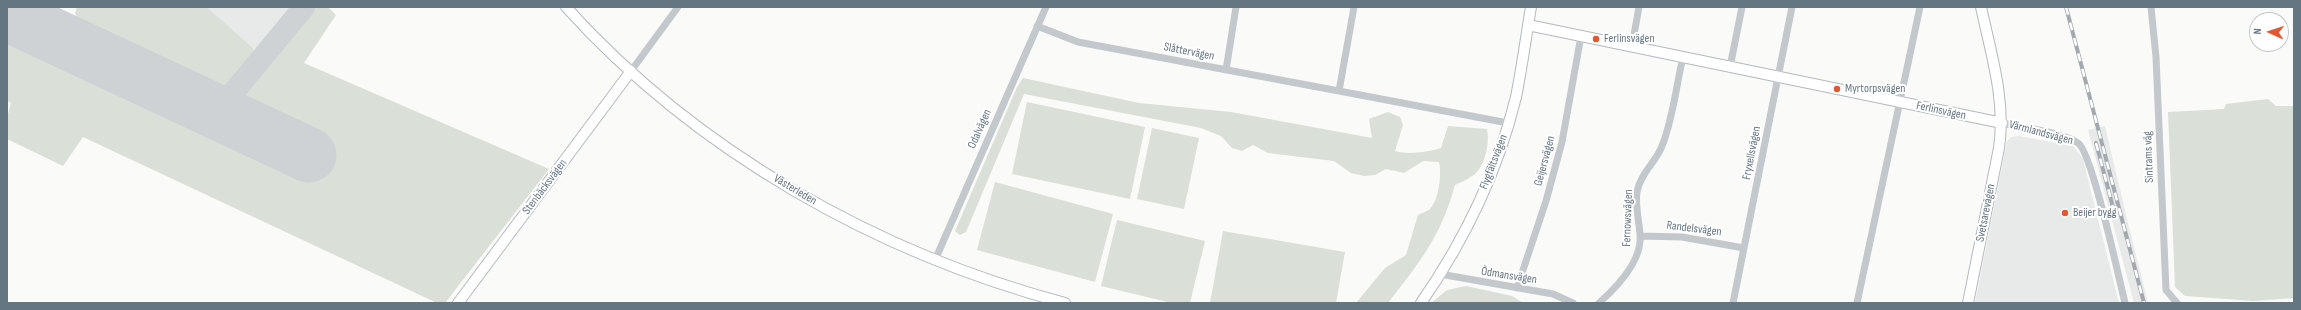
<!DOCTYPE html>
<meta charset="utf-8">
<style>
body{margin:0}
#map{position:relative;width:2301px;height:310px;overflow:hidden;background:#fafaf8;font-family:"Sofia Sans Condensed",sans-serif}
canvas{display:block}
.frame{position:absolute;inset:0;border:8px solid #657683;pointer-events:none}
.north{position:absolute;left:2249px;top:12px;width:40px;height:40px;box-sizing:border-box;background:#fff;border:1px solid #c1c8cd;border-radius:50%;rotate:273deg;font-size:11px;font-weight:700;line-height:16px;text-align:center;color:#657683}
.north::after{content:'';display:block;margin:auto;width:14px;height:18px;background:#e4572e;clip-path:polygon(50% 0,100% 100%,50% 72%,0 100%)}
</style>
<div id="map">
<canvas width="2301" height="310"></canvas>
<div class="frame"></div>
<div class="north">N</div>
</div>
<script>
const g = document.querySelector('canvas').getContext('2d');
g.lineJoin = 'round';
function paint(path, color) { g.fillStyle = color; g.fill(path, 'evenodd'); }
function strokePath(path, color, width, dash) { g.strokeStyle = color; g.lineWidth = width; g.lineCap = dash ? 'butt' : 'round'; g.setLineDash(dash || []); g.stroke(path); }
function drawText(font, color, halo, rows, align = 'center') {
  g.font = font + ' "Sofia Sans Condensed",sans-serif'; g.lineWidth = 4; g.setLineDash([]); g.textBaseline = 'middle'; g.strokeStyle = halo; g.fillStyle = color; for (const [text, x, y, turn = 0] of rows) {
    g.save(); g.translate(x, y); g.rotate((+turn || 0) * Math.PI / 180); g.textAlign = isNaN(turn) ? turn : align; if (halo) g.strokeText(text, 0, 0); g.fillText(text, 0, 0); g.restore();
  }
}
paint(new Path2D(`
 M207 7H312L270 58 260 50 254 49Z
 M2105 126 2127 219 2148 303H2134L2088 130Z
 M2019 136 2073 146 2083 159 2119 303H1975L2007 141 2011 137Z`), '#e8e9e9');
paint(new Path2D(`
 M77 7H207L253 48 255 55 227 90 220 92 82 26 75 13Z
 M313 7H328L336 15 304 63 549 169 445 303H437L83 137 63 166 7 139V118L11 103 7 101V35L302 172 317 137 250 105 246 101 245 93Z
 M1023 78 1139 103 1231 112 1372 138 1369 119 1388 112 1400 117 1403 125 1395 151C1408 155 1428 152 1441 148L1448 126 1487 129C1490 143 1485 168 1472 176 1467 180 1461 182 1455 185 1441 236 1420 262 1388 303H1356L1385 268 1406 255 1418 215C1421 213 1426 212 1429 210 1439 201 1442 174 1439 162L1423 161 1404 173 1386 169 1375 175 1364 176 1351 173 1334 161 1268 153 1253 145 1242 151 1232 148 1221 136 1201 128 1024 94 966 232 960 235 955 231 1017 87Z
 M2268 99 2276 106H2294V298L2253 301 2185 296 2175 287 2168 112 2224 109 2226 104Z
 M1027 102 1145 127 1130 199 1012 174Z
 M1152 128 1199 138 1184 209 1137 199Z
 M995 182 1113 214 1095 282 977 250Z
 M1117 220 1205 241 1190 303H1172L1101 286Z
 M1223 231 1345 252 1336 303H1210Z
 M1466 286 1512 296 1523 303H1431L1447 290Z`), '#dadfd7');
strokePath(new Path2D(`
 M201 104H217L228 99 304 7`), '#ced2d4', 22);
strokePath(new Path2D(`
 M7 14 309 155`), '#ced2d4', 55);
const secondary = new Path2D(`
 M566 7C697 152 877 253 1065 303
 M1528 25 2002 123
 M458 303 631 71
 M1421 303C1464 241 1498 171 1516 97 1522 67 1526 37 1531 7
 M1968 303 1999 148C2006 100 1991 54 1981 7`);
strokePath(secondary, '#b3babf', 12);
strokePath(new Path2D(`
 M2151 7 2156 57 2166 290 2177 303
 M1037 26 1078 42 1339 91 1354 7
 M1632 46 1639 7
 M1730 67 1742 7
 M1226 70 1236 7
 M631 71 678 7
 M1339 91 1508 123
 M2002 123C2021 127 2063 132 2078 143 2092 152 2119 279 2125 303
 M1641 236 1682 237 1744 248
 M935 260 1046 7
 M1440 274 1553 294 1573 303
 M1517 288 1546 201 1562 142 1581 36
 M1599 303C1617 287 1643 260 1640 234 1639 220 1635 206 1637 192 1640 174 1656 162 1662 146 1673 119 1676 86 1683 57
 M1733 303 1792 7
 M1857 303 1920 7`), '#c3c8cc', 7);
strokePath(secondary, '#fff', 10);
const rail = new Path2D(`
 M2066 7 2144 303
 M2096 143 2114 211`);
strokePath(rail, '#a2aab0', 4);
strokePath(rail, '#fff', 2.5, [8]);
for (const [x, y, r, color] of [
 [1596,39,4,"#e4572e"],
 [1837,89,4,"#e4572e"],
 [2065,213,4,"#e4572e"]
]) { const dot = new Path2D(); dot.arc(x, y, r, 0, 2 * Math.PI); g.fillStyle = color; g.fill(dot); strokePath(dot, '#fff', 1.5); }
drawText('12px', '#657683', '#fff', [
 ["Ferlinsvägen",1604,39],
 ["Myrtorpsvägen",1845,89],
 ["Beijer bygg",2073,213]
], 'left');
drawText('12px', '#657683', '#fff', [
 ["Slåttervägen",1189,52,11],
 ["Ferlinsvägen",1941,111,12],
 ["Odalvägen",980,129,-66],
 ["Värmlandsvägen",2041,133,15],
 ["Fryxellsvägen",1752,153,-79],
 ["Sintrams väg",2149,157,-92],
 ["Geijersvägen",1545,161,-75],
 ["Flygfältsvägen",1494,162,-69],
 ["Stenbäcksvägen",545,187,-53],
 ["Västerleden",795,190,31],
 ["Svetsarevägen",1986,213,-79],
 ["Fernowsvägen",1628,218,-88],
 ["Randelsvägen",1694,229,7],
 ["Ödmansvägen",1509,276,9]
]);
</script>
